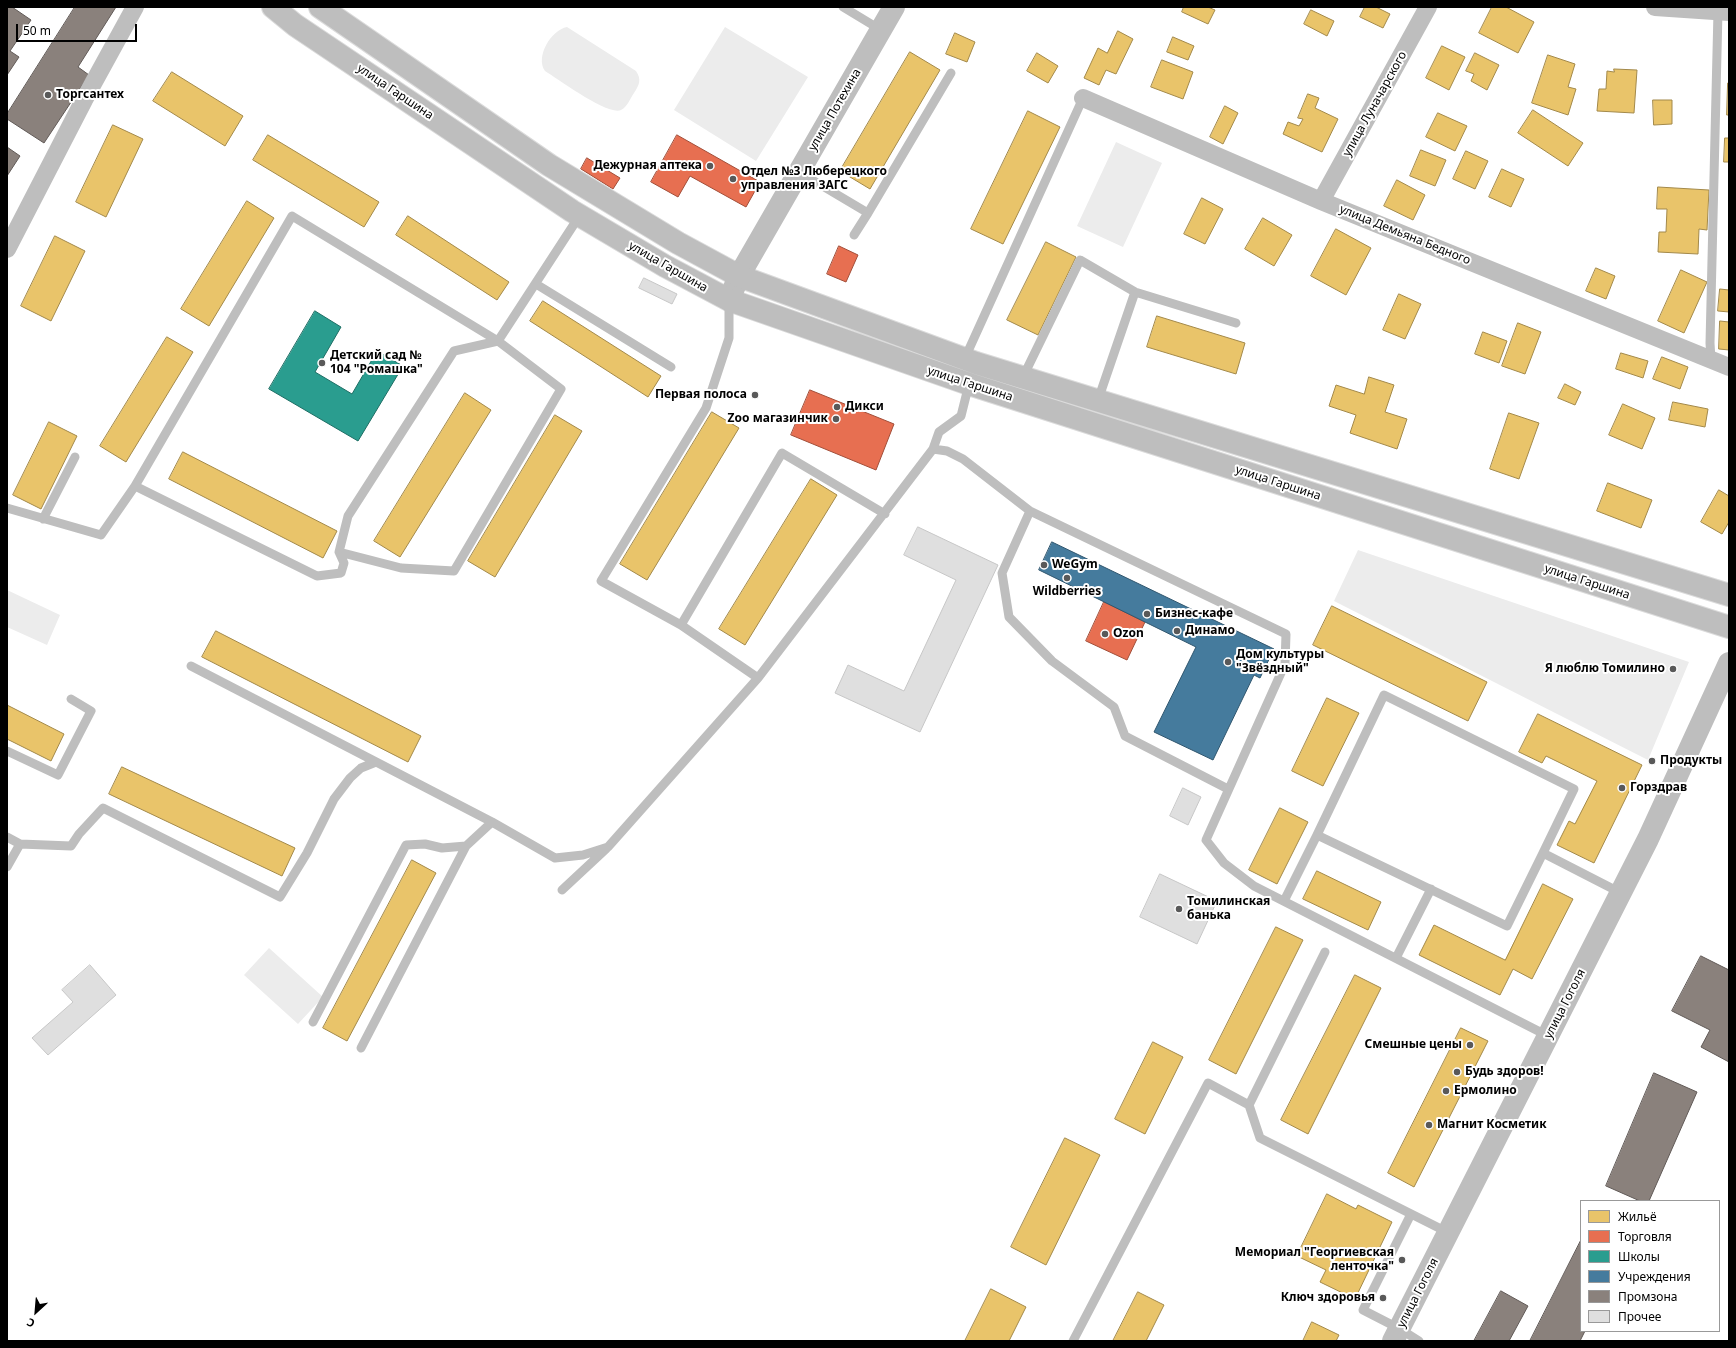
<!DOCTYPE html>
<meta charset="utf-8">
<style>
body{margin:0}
#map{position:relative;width:1736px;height:1348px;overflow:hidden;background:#fff;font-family:"Noto Sans",sans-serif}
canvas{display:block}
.frame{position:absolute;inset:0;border:8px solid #000;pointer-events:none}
.legend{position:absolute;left:1580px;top:1200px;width:140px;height:132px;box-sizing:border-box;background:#fff;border:1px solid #999;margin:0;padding:5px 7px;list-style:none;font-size:12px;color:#000}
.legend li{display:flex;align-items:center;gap:8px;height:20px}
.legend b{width:20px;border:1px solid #999}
.north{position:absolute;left:16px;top:1292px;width:40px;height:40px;-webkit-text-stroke:3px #fff;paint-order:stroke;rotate:206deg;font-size:11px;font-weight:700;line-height:16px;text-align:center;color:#000}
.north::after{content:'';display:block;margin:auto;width:14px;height:18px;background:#000;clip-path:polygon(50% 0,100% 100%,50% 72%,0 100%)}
.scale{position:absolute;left:16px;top:24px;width:121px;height:18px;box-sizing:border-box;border:2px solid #000;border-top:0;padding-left:5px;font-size:12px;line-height:14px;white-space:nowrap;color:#000;-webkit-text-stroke:3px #fff;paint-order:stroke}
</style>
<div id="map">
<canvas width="1736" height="1348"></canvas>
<div class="frame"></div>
<ul class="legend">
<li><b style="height:11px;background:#e9c46a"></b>Жильё</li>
<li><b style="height:11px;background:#e76f51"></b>Торговля</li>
<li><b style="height:11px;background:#2a9d8f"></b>Школы</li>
<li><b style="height:11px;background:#457b9d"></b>Учреждения</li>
<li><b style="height:11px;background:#8a817c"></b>Промзона</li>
<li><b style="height:11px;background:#dfdfdf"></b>Прочее</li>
</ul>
<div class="north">С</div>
<div class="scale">50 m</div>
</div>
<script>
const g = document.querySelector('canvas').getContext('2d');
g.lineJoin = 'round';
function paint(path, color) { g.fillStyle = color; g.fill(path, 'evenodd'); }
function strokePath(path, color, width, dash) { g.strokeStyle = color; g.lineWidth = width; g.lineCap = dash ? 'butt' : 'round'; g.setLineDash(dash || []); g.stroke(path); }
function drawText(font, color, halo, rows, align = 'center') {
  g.font = font + ' "Noto Sans",sans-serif'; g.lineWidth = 4; g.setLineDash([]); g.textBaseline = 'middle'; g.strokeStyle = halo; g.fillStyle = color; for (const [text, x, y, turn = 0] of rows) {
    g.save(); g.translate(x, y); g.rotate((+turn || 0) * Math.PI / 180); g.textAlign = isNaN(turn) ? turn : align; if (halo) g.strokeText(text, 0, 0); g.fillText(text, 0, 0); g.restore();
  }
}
paint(new Path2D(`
 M567 27 636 71C642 80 639 85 634 93 630 99 627 107 621 110 608 116 558 79 545 71 535 57 551 30 567 27Z
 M725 27 808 77 756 161 674 110Z
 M1116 142 1162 163 1123 247 1077 226Z
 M1358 550 1689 662 1648 760 1334 601Z
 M7 590 60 615 47 645 7 627Z
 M269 948 323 997 298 1024 244 975Z`), '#ececec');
const homes = new Path2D(`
 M1184 7H1208L1215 10 1208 24 1182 12Z
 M1365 7H1376L1390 14 1383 28 1360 17Z
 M1492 7H1506L1534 22 1518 53 1479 33Z
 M1311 10 1334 21 1327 36 1304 24Z
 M1118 31 1133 39 1116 74 1106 70 1099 85 1084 78 1098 48 1107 53Z
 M955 33 975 42 967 62 946 54Z
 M1173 37 1194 46 1188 60 1167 52Z
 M1442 46 1465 57 1449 90 1426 78Z
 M910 52 940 70 870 189 840 171Z
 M1037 53 1058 66 1048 83 1027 71Z
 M1475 53 1499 65 1487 90 1471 81 1474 74 1466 71Z
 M1548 55 1575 64 1568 87 1576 89 1568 115 1532 103Z
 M1162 60 1193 72 1183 99 1151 87Z
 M1614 69 1637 70 1634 113 1597 111 1599 89H1606L1607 71 1614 72Z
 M172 72 243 116 225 146 153 101Z
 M1728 83H1729V115H1727Z
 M1308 94 1319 98 1315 108 1338 119 1322 152 1283 134 1288 122 1299 126 1303 119 1298 118Z
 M1653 100H1672V124L1654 125Z
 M1225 106 1238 113 1223 144 1210 137Z
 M1533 110 1583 143 1568 166 1518 133Z
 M1028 111 1060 127 1003 244 971 229Z
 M1438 113 1467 126 1455 151 1426 137Z
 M113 125 143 139 106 217 76 202Z
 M268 135 379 202 364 227 253 160Z
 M1725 138H1729V162H1724Z
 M1421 150 1446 160 1435 186 1410 176Z
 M1466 151 1488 161 1475 189 1453 179Z
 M1502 169 1524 179 1511 207 1489 197Z
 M1397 180 1425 195 1413 220 1384 206Z
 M1658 187 1709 190 1707 230 1699 229 1698 254 1658 252 1659 232H1666L1667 209H1657Z
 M1202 198 1223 209 1205 244 1184 234Z
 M247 201 274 218 209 326 181 309Z
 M408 216 509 282 497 300 396 235Z
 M1263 218 1292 235 1274 266 1245 249Z
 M1336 229 1371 248 1346 295 1311 276Z
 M55 236 85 251 51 321 21 306Z
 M1046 242 1076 257 1038 335 1007 320Z
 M1596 268 1615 276 1606 299 1586 291Z
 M1681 270 1707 282 1684 333 1658 321Z
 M1720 289 1729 290V312L1718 311Z
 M1399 294 1421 304 1405 339 1383 330Z
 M543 301 661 376 648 397 530 321Z
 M1157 316 1245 343 1236 374 1147 347Z
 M1720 321 1729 322V350L1719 349Z
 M1518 323 1541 332 1525 374 1502 366Z
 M1483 332 1507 341 1499 363 1475 354Z
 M167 337 193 352 126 462 100 446Z
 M1621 353 1648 361 1643 378 1616 369Z
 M1662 357 1688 367 1680 389 1653 379Z
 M1369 377 1394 385 1385 412 1407 419 1397 449 1350 433 1356 415 1329 406 1336 385 1364 394Z
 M1565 384 1581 392 1575 405 1558 398Z
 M465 393 491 410 400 557 374 541Z
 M1673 402 1708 409 1705 427 1669 420Z
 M1623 404 1655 418 1642 449 1609 435Z
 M712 412 739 428 647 580 620 564Z
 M1509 413 1539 423 1519 479 1490 469Z
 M555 415 582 431 495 577 468 561Z
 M49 422 77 436 41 509 13 495Z
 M183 452 337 531 323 558 169 479Z
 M811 479 837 495 745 645 719 629Z
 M1608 483 1652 500 1641 528 1597 511Z
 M1719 490 1729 496V522L1722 534 1701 522Z
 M1332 606 1487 682 1468 721 1313 645Z
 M216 631 421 736 408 762 202 657Z
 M1327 698 1359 713 1323 786 1292 771Z
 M7 705 64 734 51 761 7 739Z
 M1538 714 1642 765 1594 863 1557 845 1569 821 1575 824 1597 781 1546 756 1542 763 1519 752Z
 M122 767 295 848 282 876 109 794Z
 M1280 808 1308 822 1277 884 1249 870Z
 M412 860 436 873 347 1041 323 1028Z
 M1317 871 1381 902 1368 930 1303 899Z
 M1543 884 1573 899 1532 979 1513 969 1500 995 1419 955 1434 925 1505 960Z
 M1276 927 1303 940 1236 1074 1209 1060Z
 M1355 975 1381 988 1308 1134 1281 1120Z
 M1461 1028 1488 1041 1414 1187 1388 1173Z
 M1153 1042 1183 1057 1145 1134 1115 1119Z
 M1065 1138 1100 1155 1046 1265 1011 1247Z
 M1327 1194 1356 1209 1358 1205 1392 1222 1355 1299 1320 1282 1326 1270 1297 1256Z
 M991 1289 1026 1307 1009 1341H965Z
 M1138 1292 1164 1305 1146 1341H1113Z
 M1312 1322 1339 1335 1336 1341H1303Z`);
paint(homes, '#e9c46a');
strokePath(homes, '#a3894a', 1);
const shops = new Path2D(`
 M677 135 760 182 746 207 690 176 678 197 651 182Z
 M587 158 620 178 613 189 581 169Z
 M839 246 858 255 846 282 827 274Z
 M810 390 894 424 876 470 791 435Z
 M1104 602 1145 622 1127 660 1086 641Z`);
paint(shops, '#e76f51');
strokePath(shops, '#a24e39', 1);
const schools = new Path2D(`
 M315 311 341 327 315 372 352 394 377 351 403 366 358 441 269 389Z`);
paint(schools, '#2a9d8f');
strokePath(schools, '#1d6e64', 1);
const public = new Path2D(`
 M1052 542 1274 649 1260 678 1254 675 1213 760 1154 732 1196 647 1039 570Z`);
paint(public, '#457b9d');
strokePath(public, '#30566e', 1);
const industry = new Path2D(`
 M7 7H12L31 20 10 51 19 57 7 75Z
 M75 7H116L78 67 89 75 44 143 7 119V114Z
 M7 147 20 156 7 176Z
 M1701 956 1729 970V1062L1701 1047 1710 1030 1672 1011Z
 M1654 1073 1697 1092 1649 1201H1640L1606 1186Z
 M1581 1240V1331H1585L1580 1341H1530Z
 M1501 1291 1528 1306 1509 1341H1474Z`);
paint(industry, '#8a817c');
strokePath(industry, '#615a57', 1);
const building = new Path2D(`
 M644 278 677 294 672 304 639 288Z
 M918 527 998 565 920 732 835 693 848 665 904 691 956 580 904 555Z
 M1183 788 1201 797 1188 825 1170 816Z
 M1160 874 1217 901 1197 944 1140 917Z
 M90 965 116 995 48 1055 32 1038 73 1002 62 990Z`);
paint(building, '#dfdfdf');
strokePath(building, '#c7c7c7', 1);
const primary = new Path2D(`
 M273 7 295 25 572 211 665 266 729 300 969 384 1729 627
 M320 7 549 165 678 243 739 276 976 363 1729 595`);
strokePath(primary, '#dbdbdb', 24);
strokePath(new Path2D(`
 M843 7 881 30
 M799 172 868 213 951 73
 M854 235 868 213
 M536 284 671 367
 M729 300V338L706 408 601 581 681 625 758 678
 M965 358 1083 98
 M1711 360 1710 343 1718 11
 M1023 377 1080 260 1135 292 1236 323
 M1098 400 1135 292
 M933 449 947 451 963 459 1030 511 1286 634 1285 664 1206 840 1224 863 1254 886 1548 1036
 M135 486 292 216 498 341 561 389 454 571 401 568 339 552 348 516 454 351 498 341 580 215
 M7 508 101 535 135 486 317 576 341 573 344 563 339 552
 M1030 511 1002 573 1009 617 1052 661 1114 707 1125 736 1228 789
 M43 519 75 457
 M681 625 782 453 885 514
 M191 666 492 822 555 858 583 855 608 847 758 678 933 449 939 432 961 416 969 384
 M7 751 58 775 91 711 71 699
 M7 837 20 844
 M1543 853 1507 926 1317 835 1384 695 1574 789 1543 853 1621 893
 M7 867 20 844 71 846 79 834 103 808 280 897 307 853 334 799 350 778 361 768 376 762
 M562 890 606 849
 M1284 901 1317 835
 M1396 958 1431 889
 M313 1022 406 845 425 844 442 848 466 846
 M361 1048 466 846 492 822
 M1249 1105 1325 952
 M1411 1214 1363 1310 1400 1329 1419 1341
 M1073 1341 1208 1083 1249 1105 1260 1138 1449 1233`), '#bebebe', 9);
strokePath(new Path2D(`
 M1655 7 1729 12
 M1083 98 1321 201 1729 367
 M1321 201 1428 7
 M7 249 84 100 135 7`), '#bebebe', 18);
strokePath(new Path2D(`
 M729 300 739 276 894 7
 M1393 1341 1648 839 1729 663`), '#bebebe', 22);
strokePath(primary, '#bebebe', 22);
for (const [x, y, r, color] of [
 [48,95,4,"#595959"],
 [710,166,4,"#595959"],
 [733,179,4,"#595959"],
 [322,363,4,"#595959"],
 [755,395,4,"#595959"],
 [837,407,4,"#595959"],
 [836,419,4,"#595959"],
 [1044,565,4,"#595959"],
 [1067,578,4,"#595959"],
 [1147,614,4,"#595959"],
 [1177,631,4,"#595959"],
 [1105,634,4,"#595959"],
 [1228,662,4,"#595959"],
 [1673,669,4,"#595959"],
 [1652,761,4,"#595959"],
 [1622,788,4,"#595959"],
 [1179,909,4,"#595959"],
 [1470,1045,4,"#595959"],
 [1457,1072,4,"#595959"],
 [1446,1091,4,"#595959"],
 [1429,1125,4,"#595959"],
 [1402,1260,4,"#595959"],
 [1383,1298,4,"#595959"]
]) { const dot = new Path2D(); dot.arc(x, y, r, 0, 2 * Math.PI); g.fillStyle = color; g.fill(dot); strokePath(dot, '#fff', 1.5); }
drawText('12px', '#000', '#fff', [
 ["улица Гаршина",395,92,34],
 ["улица Луначарского",1375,104,-61],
 ["улица Потехина",835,110,-60],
 ["улица Демьяна Бедного",1405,235,22],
 ["улица Гаршина",668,267,30],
 ["улица Гаршина",970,384,18],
 ["улица Гаршина",1278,483,18],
 ["улица Гаршина",1587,582,18],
 ["улица Гоголя",1565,1004,-63],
 ["улица Гоголя",1418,1293,-63]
]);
drawText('bold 12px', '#000', '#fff', [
 ["Торгсантех",56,95],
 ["Дежурная аптека",702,166,"right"],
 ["Отдел №3 Люберецкого",741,172],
 ["управления ЗАГС",741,186],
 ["Детский сад №",330,356],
 ["104 \"Ромашка\"",330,370],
 ["Первая полоса",747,395,"right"],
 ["Дикси",845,407],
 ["Zoo магазинчик",828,419,"right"],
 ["WeGym",1052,565],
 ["Wildberries",1067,592,"center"],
 ["Бизнес-кафе",1155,614],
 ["Динамо",1185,631],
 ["Ozon",1113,634],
 ["Дом культуры",1236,655],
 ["\"Звёздный\"",1236,669],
 ["Я люблю Томилино",1665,669,"right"],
 ["Продукты",1660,761],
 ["Горздрав",1630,788],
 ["Томилинская",1187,902],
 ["банька",1187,916],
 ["Смешные цены",1462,1045,"right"],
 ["Будь здоров!",1465,1072],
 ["Ермолино",1454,1091],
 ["Магнит Косметик",1437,1125],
 ["Мемориал \"Георгиевская",1394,1253,"right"],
 ["ленточка\"",1394,1267,"right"],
 ["Ключ здоровья",1375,1298,"right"]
], 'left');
</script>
